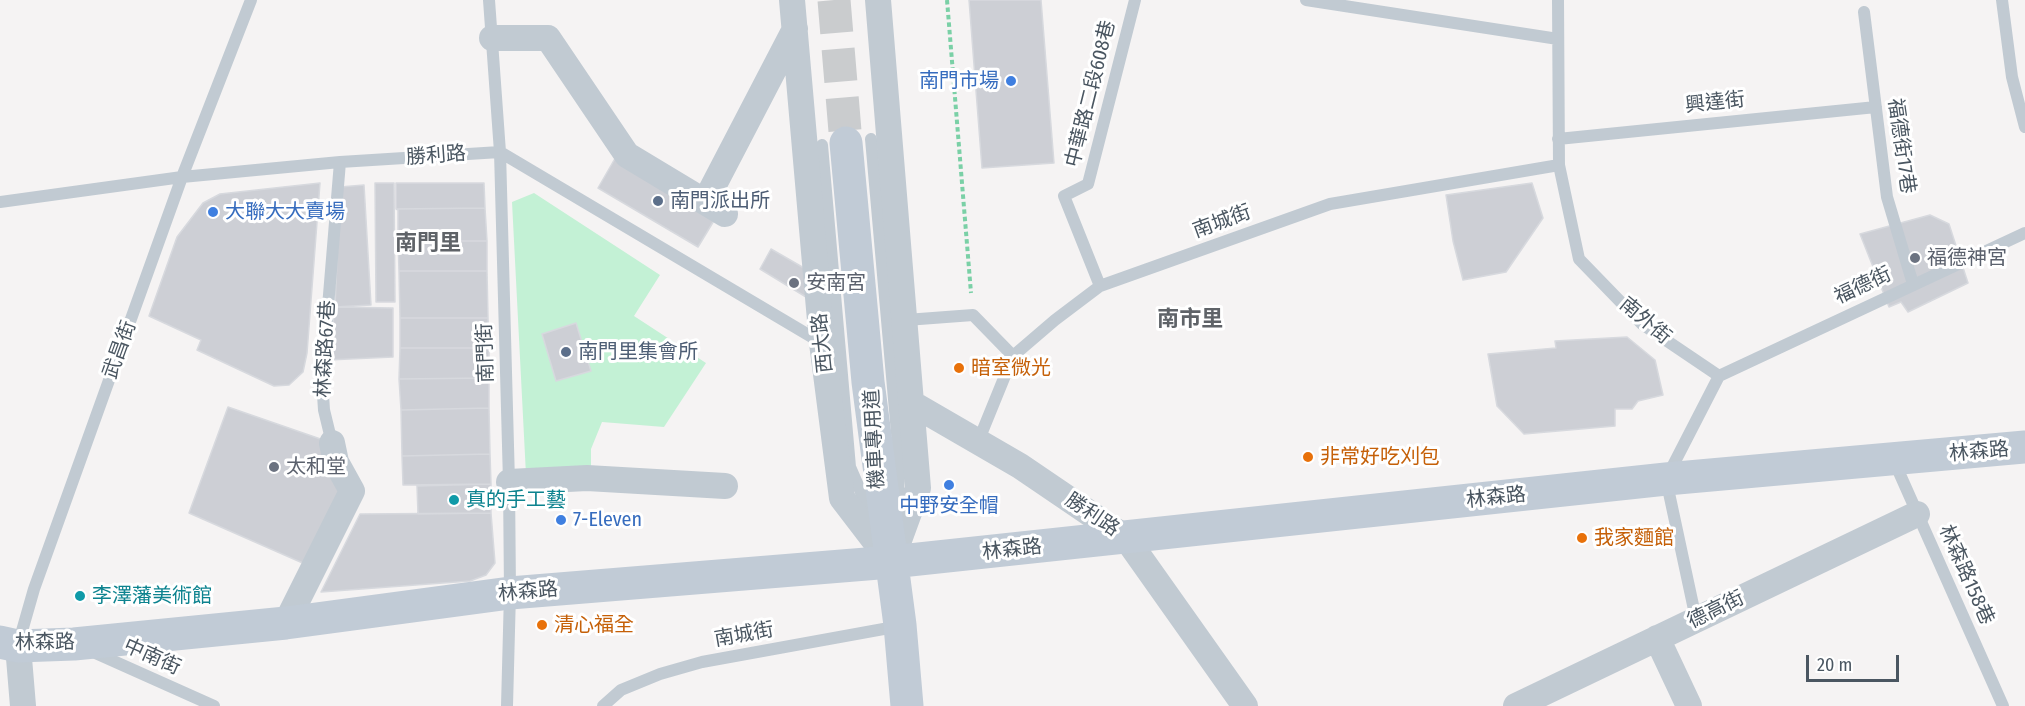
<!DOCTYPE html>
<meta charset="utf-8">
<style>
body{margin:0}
#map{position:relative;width:2025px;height:706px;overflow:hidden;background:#f5f3f3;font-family:"Fira Sans Condensed",sans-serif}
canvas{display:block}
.scale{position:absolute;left:1806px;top:655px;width:93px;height:27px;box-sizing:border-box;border:3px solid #4a5661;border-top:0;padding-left:8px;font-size:18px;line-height:21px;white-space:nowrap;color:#4a5661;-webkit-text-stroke:4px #fff;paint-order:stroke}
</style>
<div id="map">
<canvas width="2025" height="706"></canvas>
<div class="scale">20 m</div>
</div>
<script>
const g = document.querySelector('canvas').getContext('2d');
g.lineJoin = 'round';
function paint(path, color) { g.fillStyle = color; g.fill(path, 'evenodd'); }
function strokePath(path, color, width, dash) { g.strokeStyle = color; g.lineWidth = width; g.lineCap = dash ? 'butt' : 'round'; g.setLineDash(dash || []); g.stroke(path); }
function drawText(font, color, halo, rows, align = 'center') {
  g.font = font + ' "Fira Sans Condensed","Noto Sans TC",sans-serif'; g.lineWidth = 6; g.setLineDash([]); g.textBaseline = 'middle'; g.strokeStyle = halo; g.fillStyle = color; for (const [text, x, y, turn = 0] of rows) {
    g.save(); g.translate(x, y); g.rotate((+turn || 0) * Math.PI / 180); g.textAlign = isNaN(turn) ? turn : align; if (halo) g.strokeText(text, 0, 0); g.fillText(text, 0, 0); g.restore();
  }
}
paint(new Path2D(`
 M534 193 660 275 634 316 706 363 664 427 602 422 591 449V472L526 475 512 202Z`), '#c3f1d5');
const building = new Path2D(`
 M969 0H1041L1054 163 982 168Z
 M617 155 718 214 698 247 598 188Z
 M320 183 307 353 303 372 289 385 274 386 197 350 201 340 149 316 177 237 203 203 220 194Z
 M375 183H394L395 302H376Z
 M396 183H484L485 208 396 209Z
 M1532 183 1543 218 1506 272 1463 280 1453 241 1446 195Z
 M364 185 371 305 335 307 340 187Z
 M485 208 487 241H398V210L396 209Z
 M1930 215 1949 224 1968 283 1908 312 1901 302 1889 307 1860 234Z
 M398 241H487V271H399Z
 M771 249 804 268 806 297 760 269Z
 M399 271H487L488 318H400Z
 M335 307 393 308V357L328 360Z
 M400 318H488L489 348H400Z
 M576 323 591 371 556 381 542 334Z
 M1627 337 1655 360 1663 395 1638 401 1632 409H1615V426L1524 434 1497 406 1488 354 1556 348 1555 341Z
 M400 348H489V378L399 379Z
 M489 378V408L401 410 399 379Z
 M228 407 332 443 352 491 314 568 189 513Z
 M489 408 490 454 402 456 401 410Z
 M490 454 491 484 403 485 402 456Z
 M491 484V513L418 514 417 486Z
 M491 513 495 563 486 575 470 581 321 592 360 514Z`);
paint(building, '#cdcfd5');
strokePath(building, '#d7d9de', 1.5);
strokePath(new Path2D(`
 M834 0 846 143`), '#caccce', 33, [33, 16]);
strokePath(new Path2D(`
 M947 0 971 293`), '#7ad0a6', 4, [4.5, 3]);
strokePath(new Path2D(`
 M489 0 500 152 509 482 510 593 507 706
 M1306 0 1558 39
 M1558 0 1559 165 1579 259 1642 324 1719 376 1666 479 1696 619
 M2002 0 2012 77 2025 127
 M1864 12 1887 197 1913 284
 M871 139 900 467 897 501
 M1558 139 1876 107
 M822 145 850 467 874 522
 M0 202 182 177 340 162 500 152 822 343
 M1100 286 1064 196 1088 184 1135 0
 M906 320 973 315 1013 356
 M1719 376 2025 233
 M978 442 1013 356 1055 320 1100 286 1330 204 1559 165
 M332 443 324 410 322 379 340 162
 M1894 461 2003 706
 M18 645 34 589 182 177 251 0
 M91 651 214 706
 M603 706 621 690 660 674 702 662 900 626`), '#c1cad2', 12);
strokePath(new Path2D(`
 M792 0 822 343 842 498 891 562
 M878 0 918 488 891 562
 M492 38H548L627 155 725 214
 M705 202 795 29
 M913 404 1020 466 1126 538 1245 706
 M509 482 587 478 725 486
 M286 623 352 491 336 462 332 443
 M1657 638 1689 706
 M18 646 23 706
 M1516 706 1917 514`), '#c1cad2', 26);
strokePath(new Path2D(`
 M846 143 868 382 900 625 907 706
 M0 642 18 646 74 644 286 623 510 593 891 562 1666 479 2025 447`), '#c1cbd6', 33);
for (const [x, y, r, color] of [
 [1011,81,6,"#3f7fe0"],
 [658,201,6,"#5c6f8a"],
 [213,212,6,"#3f7fe0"],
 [1915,258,6,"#6b7280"],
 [794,283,6,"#6b7280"],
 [566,352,6,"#5c6f8a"],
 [959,368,6,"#e8710a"],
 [1308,457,6,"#e8710a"],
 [274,467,6,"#6b7280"],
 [949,485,6,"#3f7fe0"],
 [454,500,6,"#0f9aa8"],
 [561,520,6,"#3f7fe0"],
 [1582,538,6,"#e8710a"],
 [80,596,6,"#0f9aa8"],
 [542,625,6,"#e8710a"]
]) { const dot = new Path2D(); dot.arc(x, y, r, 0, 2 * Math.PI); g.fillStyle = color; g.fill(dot); strokePath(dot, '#fff', 2); }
drawText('20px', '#366cbe', '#fff', [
 ["南門市場",999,81,"right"],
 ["大聯大大賣場",225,212],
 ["中野安全帽",949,506,"center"],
 ["7-Eleven",573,520]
], 'left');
drawText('20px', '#4a5661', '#fff', [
 ["中華路二段608巷",1091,94,-76],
 ["興達街",1715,103,-6],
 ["福德街17巷",1901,146,82],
 ["勝利路",436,156,-4],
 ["南城街",1222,222,-20],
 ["福德街",1863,286,-25],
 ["南外街",1645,321,40],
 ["西大路",823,343,-96],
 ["林森路67巷",326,349,-87],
 ["武昌街",120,350,-70],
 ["南門街",486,353,-92],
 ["機車專用道",875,439,-93],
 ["林森路",1979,452,-5],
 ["林森路",1496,498,-6],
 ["勝利路",1092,515,34],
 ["林森路",1012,550,-6],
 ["林森路158巷",1966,575,66],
 ["林森路",528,592,-5],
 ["德高街",1716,610,-26],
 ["南城街",744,635,-10],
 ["林森路",45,643,-1],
 ["中南街",152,657,24]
]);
drawText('20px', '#4e5e75', '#fff', [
 ["南門派出所",670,201],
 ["南門里集會所",578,352]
], 'left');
drawText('20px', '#5b616d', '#fff', [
 ["福德神宮",1927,258],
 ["安南宮",806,283],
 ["太和堂",286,467]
], 'left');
drawText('20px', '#c56008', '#fff', [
 ["暗室微光",971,368],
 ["非常好吃刈包",1320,457],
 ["我家麵館",1594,538],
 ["清心福全",554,625]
], 'left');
drawText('20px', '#0d838f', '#fff', [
 ["真的手工藝",466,500],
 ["李澤藩美術館",92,596]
], 'left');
drawText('bold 22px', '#5f6368', '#fff', [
 ["南門里",428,244],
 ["南市里",1190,320]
]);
</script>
